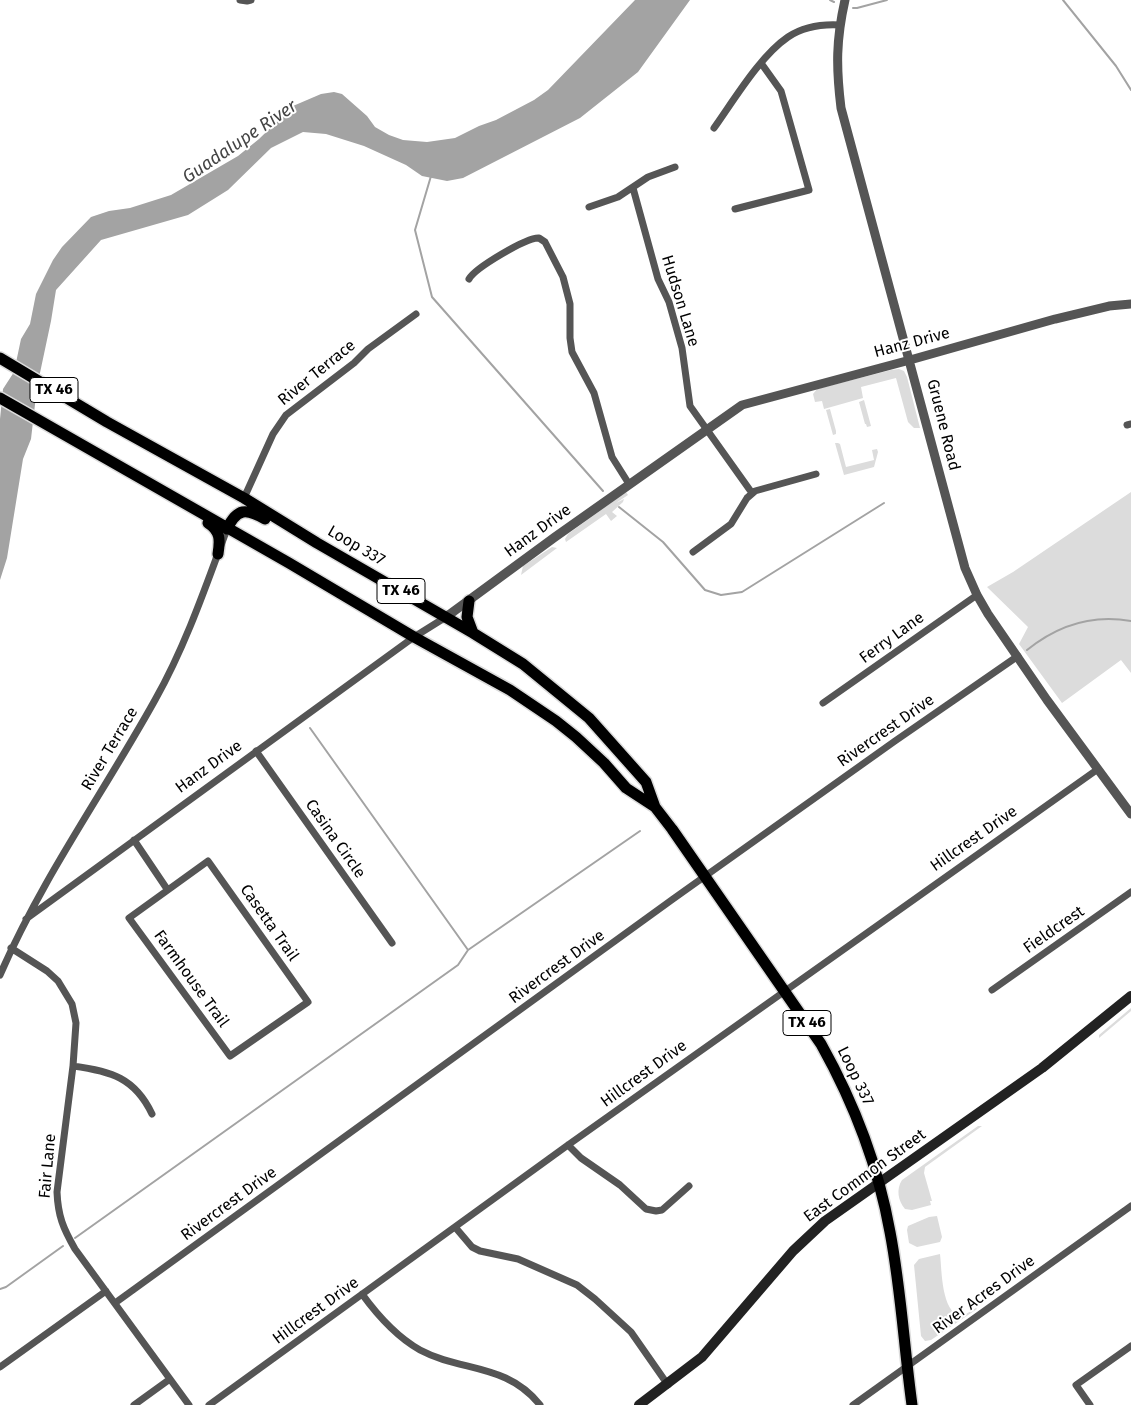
<!DOCTYPE html>
<style>
body{margin:0}
canvas{display:block;background:#fff}
</style>
<canvas width="1131" height="1405"></canvas>
<script>
const g = document.querySelector('canvas').getContext('2d');
g.lineJoin = 'round';
function paint(path, color) { g.fillStyle = color; g.fill(path, 'evenodd'); }
function strokePath(path, color, width, dash) { g.strokeStyle = color; g.lineWidth = width; g.lineCap = dash ? 'butt' : 'round'; g.setLineDash(dash || []); g.stroke(path); }
function drawText(font, color, halo, rows, align = 'center') {
  g.font = font + ' "Fira Sans",sans-serif'; g.lineWidth = 4; g.setLineDash([]); g.textBaseline = 'middle'; g.strokeStyle = halo; g.fillStyle = color; for (const [text, x, y, turn = 0] of rows) {
    g.save(); g.translate(x, y); g.rotate((+turn || 0) * Math.PI / 180); g.textAlign = isNaN(turn) ? turn : align; if (halo) g.strokeText(text, 0, 0); g.fillText(text, 0, 0); g.restore();
  }
}
paint(new Path2D(`
 M899 369 904 371 907 377 920 428H914L908 422 896 378 861 387 863 398 824 409 822 401 815 402 813 394 817 389 891 370Z
 M864 400 871 426 867 427 866 424H865L859 402Z
 M830 409 836 431V434L833 435 826 410Z
 M835 443H838L840 444 846 467 874 460 872 450 877 449 878 452 874 467 844 475Z
 M626 492 628 495 616 503 624 499 623 502 612 512 617 516 611 521 606 514 566 542 565 539 568 534Z
 M1131 492V673L1121 660 1062 703 1019 644 1028 627 987 587 1013 572Z
 M552 547 557 548 521 575 523 566Z
 M1131 1008V1011L1099 1038V1035Z
 M978 1126H982L925 1167 924 1173 932 1201H930L931 1205 912 1210 905 1209C898 1201 896 1189 902 1180Z
 M937 1216 942 1237 940 1242 917 1247 909 1243 907 1230 908 1226 929 1217Z
 M940 1254C942 1271 941 1311 961 1317L976 1308 977 1309 931 1340 925 1341 921 1336 914 1265 919 1259Z`), '#dcdcdc');
paint(new Path2D(`
 M635 0H690L638 72 580 118 463 178 447 181 422 176 406 165 364 146 326 134 303 132 271 148 228 190 188 215 101 240 56 290 51 321 37 387 31 439 23 459 7 558 0 580V419L3 389 14 372 21 339 30 324 36 294 53 260 62 247 91 217 109 211 130 208 171 195 238 156 259 139 293 106 321 94 334 92 342 94 367 116 375 127 389 135 403 140 427 142 455 138 479 126 496 120 534 100 548 90Z`), '#a3a3a3');
strokePath(new Path2D(`
 M830 0 834 2
 M1063 0 1116 66 1131 90
 M853 8H857L887 0
 M431 176 415 230 432 297 603 491
 M619 507 663 542 705 590 721 595 742 592 884 503
 M1027 650C1058 625 1092 614 1131 621
 M468 950 640 831
 M75 1238 458 965 468 950 310 728
 M0 1289 6 1287 63 1246`), '#a3a3a3', 2);
const primary = new Path2D(`
 M0 358 107 422 244 498 317 543 473 633 523 664 589 718 646 782 655 807
 M0 398 289 563 414 637 510 690 556 721 576 737 604 763 626 788 655 807 672 829 821 1044C854 1103 878 1165 890 1232 901 1289 904 1347 912 1405
 M208 523C221 531 220 541 218 554
 M227 529C237 508 246 508 265 519
 M469 601 467 617 473 633`);
strokePath(primary, '#dbdbdb', 14);
strokePath(new Path2D(`
 M240 0 247 1 251 0
 M714 128C734 100 760 56 788 37 803 27 822 24 840 25
 M633 188 658 279 669 302 682 348 690 406 752 493
 M589 207 618 197 648 177 675 167
 M735 209 809 190 781 91 761 63
 M469 279C475 268 527 237 539 238L545 242 563 277 570 304V338L572 352 594 393 612 457 629 484
 M1127 425 1131 424
 M244 498 273 434 286 415 354 363 368 349 416 314
 M693 552 731 524 747 498 755 491 816 474
 M823 703 977 595
 M256 751 392 943
 M134 840 167 889
 M208 861 308 1002 230 1056 129 918Z
 M26 919 414 637 446 617
 M11 948 47 971 58 981 72 1004 76 1023 73 1066 57 1192C58 1216 63 1228 75 1249L189 1405
 M0 975C42 878 104 792 155 700 185 647 206 586 227 529
 M992 990 1131 892
 M73 1066C111 1071 135 1078 152 1114
 M568 1145 581 1158 620 1185 646 1209 656 1211 662 1210 689 1186
 M455 1227 472 1247 480 1251 518 1259 577 1285 595 1299 631 1332 668 1385
 M362 1294C378 1316 397 1337 420 1350 461 1372 507 1363 540 1405
 M115 1303 673 899 895 741 1018 656
 M0 1367 106 1291
 M134 1405 170 1379
 M209 1405 568 1145 1098 769
 M853 1405 1131 1206
 M1090 1405 1076 1385 1131 1346`), '#555', 7);
strokePath(new Path2D(`
 M845 0C836 40 836 67 841 108L965 568 977 595 988 614 1047 700 1131 814
 M446 617 555 537 742 405 910 360 1055 319 1109 306 1131 304`), '#555', 9);
strokePath(new Path2D(`
 M639 1405 702 1357 793 1251 825 1221 1042 1068 1131 996`), '#222', 10);
strokePath(primary, '#000', 11);
for (const [x, y, w] of [
 [54,390,48],
 [401,591,48],
 [807,1023,48]
]) { const box = new Path2D(); box.roundRect(x - w / 2, y - 12.5, w, 25, 4); g.fillStyle = '#fff'; g.fill(box); strokePath(box, '#000', 1); }
drawText('bold 15px', '#000', null, [
 ["TX 46",54,390],
 ["TX 46",401,591],
 ["TX 46",807,1023]
]);
drawText('16px', '#000', '#fff', [
 ["Hudson Lane",680,301,73],
 ["Hanz Drive",912,343,-15],
 ["River Terrace",317,373,-39],
 ["Gruene Road",943,425,76],
 ["Hanz Drive",538,531,-36],
 ["Loop 337",356,546,30],
 ["Ferry Lane",892,638,-36],
 ["Rivercrest Drive",886,731,-35],
 ["River Terrace",110,749,-59],
 ["Hanz Drive",209,767,-36],
 ["Casina Circle",335,839,55],
 ["Hillcrest Drive",974,839,-35],
 ["Casetta Trail",269,923,55],
 ["Fieldcrest",1054,930,-35],
 ["Rivercrest Drive",557,967,-36],
 ["Farmhouse Trail",191,979,54],
 ["Hillcrest Drive",644,1074,-36],
 ["Loop 337",855,1076,64],
 ["Fair Lane",48,1166,-85],
 ["East Common Street",865,1176,-36],
 ["Rivercrest Drive",229,1204,-36],
 ["River Acres Drive",984,1295,-36],
 ["Hillcrest Drive",316,1311,-36]
]);
drawText('italic 18px', '#444', '#fff', [
 ["Guadalupe River",240,142,-34]
]);
</script>
